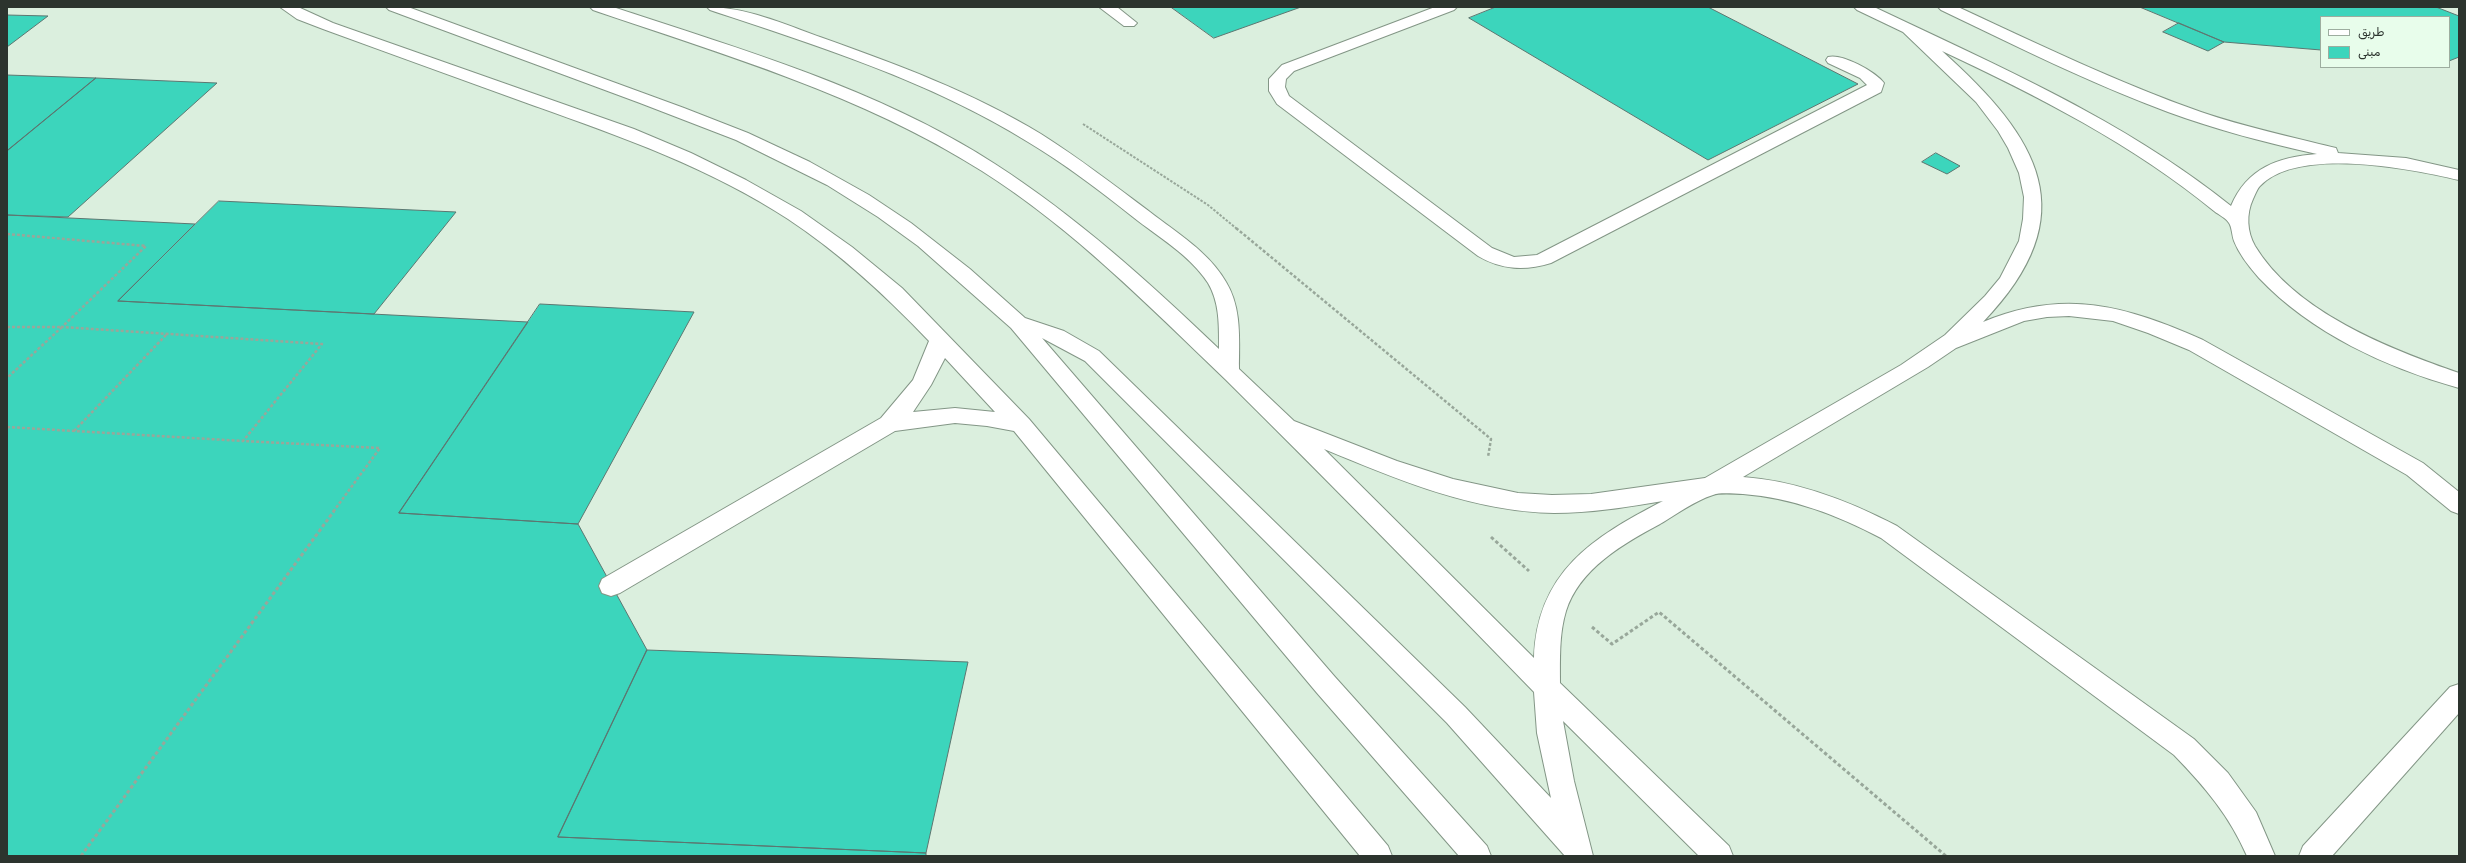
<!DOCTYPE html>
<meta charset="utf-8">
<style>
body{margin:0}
#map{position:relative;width:2466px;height:863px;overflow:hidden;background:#dbefde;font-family:Rubik,Vazirmatn,sans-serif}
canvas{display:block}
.frame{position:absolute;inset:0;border:8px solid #2c342e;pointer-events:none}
.legend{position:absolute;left:2320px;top:16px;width:130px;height:52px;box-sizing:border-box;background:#e8fdeb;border:1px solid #9dad9f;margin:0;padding:5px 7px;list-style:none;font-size:12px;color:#2c342e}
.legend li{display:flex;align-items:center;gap:8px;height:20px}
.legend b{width:20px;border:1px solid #9dad9f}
</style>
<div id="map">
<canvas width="2466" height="863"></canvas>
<div class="frame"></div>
<ul class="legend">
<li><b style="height:5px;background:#fff"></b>طريق</li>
<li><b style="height:11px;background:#3cd5bc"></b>مبنى</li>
</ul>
</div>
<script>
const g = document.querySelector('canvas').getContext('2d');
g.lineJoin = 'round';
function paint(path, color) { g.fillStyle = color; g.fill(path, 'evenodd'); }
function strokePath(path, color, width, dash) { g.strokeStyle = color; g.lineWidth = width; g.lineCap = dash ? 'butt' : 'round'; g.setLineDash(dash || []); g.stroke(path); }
const building = new Path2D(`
 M1171 7H1301L1214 38Z
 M1496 7H1708L1858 84 1708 160 1469 18Z
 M2140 7H2436L2459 16V57L2449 61V17H2321V50L2224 42Z
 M7 15 48 16 7 47Z
 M2179 23 2224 42 2208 51 2163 32Z
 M7 75 96 78 7 151Z
 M96 78 217 83 68 217 7 215V151Z
 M1936 153 1960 166 1947 174 1922 162Z
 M219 201 456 212 374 314 118 301Z
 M7 215 195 224 118 301 528 322 399 513 578 524 647 650 558 837 926 853V856H7Z
 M540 304 694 312 578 524 399 513Z
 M647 650 968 662 926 853 558 837Z`);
paint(building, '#3cd5bc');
strokePath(building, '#5c7670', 1);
const minor = new Path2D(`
 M280 7H298L333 23 634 129 691 153 746 180 801 211 852 247 902 288 1029 419 1388 846 1392 856H1360L1014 431 987 426 955 423 895 431 620 593 611 596 602 593 599 586 602 579 881 418 913 380 929 341C886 296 841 254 788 219 710 168 622 137 535 106 464 80 393 55 323 29L297 19ZM945 358 995 412 955 408 913 412 931 385Z
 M386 7H408L684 108 748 133 810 162 869 195 911 223 970 269 1025 318 1064 331 1099 351 1465 707 1551 798 1537 733 1534 692C1432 587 1329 482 1225 379 1148 305 1072 228 982 171 862 95 725 55 593 10L590 7H613C743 50 879 89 995 164 1077 217 1149 282 1219 349 1219 327 1220 303 1208 283 1190 255 1158 237 1133 217 1099 190 1065 164 1028 142 930 81 818 46 710 10L707 7C746 7 784 24 820 37 896 64 972 92 1041 134 1079 158 1114 185 1150 212 1177 233 1209 252 1226 282 1242 308 1239 340 1239 369L1294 421 1397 461 1453 479 1518 493 1552 495 1591 494 1705 478 1901 365 1945 335 1985 296 2000 278 2019 241 2023 219 2024 197 2019 173 2008 148 1998 131 1976 102 1903 32 1857 10 1854 7H1874C1998 66 2124 120 2231 206 2247 168 2278 157 2317 154 2267 143 2217 130 2168 112 2090 83 2016 46 1941 10L1938 7H1958C2038 44 2118 83 2201 112 2245 127 2291 137 2336 148L2338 153 2406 158 2459 170V180C2412 169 2298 146 2260 186 2257 189 2255 195 2253 199 2246 214 2247 232 2255 246 2295 312 2389 349 2459 373V388C2387 368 2311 333 2259 278 2250 268 2239 254 2234 241 2232 236 2232 227 2229 223 2226 218 2219 215 2214 211 2132 144 2038 96 1942 51 2039 138 2087 214 1983 322 2065 288 2126 306 2203 340L2423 463 2459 492V514L2451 511 2407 475 2189 350 2148 333 2113 321 2069 316 2047 317 2024 321 1956 348 1928 367 1743 477C1798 481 1849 501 1897 526L2194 739 2228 773 2256 812 2275 856H2247C2229 815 2205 787 2174 755L1881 538C1837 515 1793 498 1743 494 1734 494 1721 492 1713 495 1696 500 1675 515 1660 524 1624 543 1579 569 1566 611 1559 634 1560 659 1560 683L1729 846 1733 856H1699L1563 721 1574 781 1593 856H1565L1447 723 1085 361 1042 338 1335 677 1487 846 1491 856H1459L1317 693 1011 328 918 246 878 217 827 185 736 140 640 103 389 10ZM1324 449C1396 479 1474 512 1554 513 1591 513 1627 507 1663 501 1593 537 1537 572 1534 658Z
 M1099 7H1117L1137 23 1134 26H1124Z
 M1435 7H1457L1454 10 1294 71 1286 79 1285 87 1289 96 1492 248 1514 257 1537 255 1867 85 1860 78 1828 63 1826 60 1828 57C1842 53 1876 72 1884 83L1881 92 1551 263C1525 271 1502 270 1478 256L1277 104 1269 91V79L1282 65Z
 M2459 684V713L2332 856H2299L2303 846 2450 687Z`);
strokePath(minor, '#839686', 2);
strokePath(new Path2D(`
 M1083 124 1208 205 1237 229`), '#98a79a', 2, [2.5, 1.5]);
strokePath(new Path2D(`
 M1236 228 1491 439 1488 457
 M7 234 146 246 62 327 322 344 243 441 380 448 333 512
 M7 327H62L7 378
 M7 427 243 441
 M74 431 167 334`), '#98a79a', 2.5, [3, 2]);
strokePath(new Path2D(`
 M1491 537 1529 571
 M1592 627 1612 644 1659 612 1946 856
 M81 856 334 511`), '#98a79a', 3, [3.5, 2.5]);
paint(minor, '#fff');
</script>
